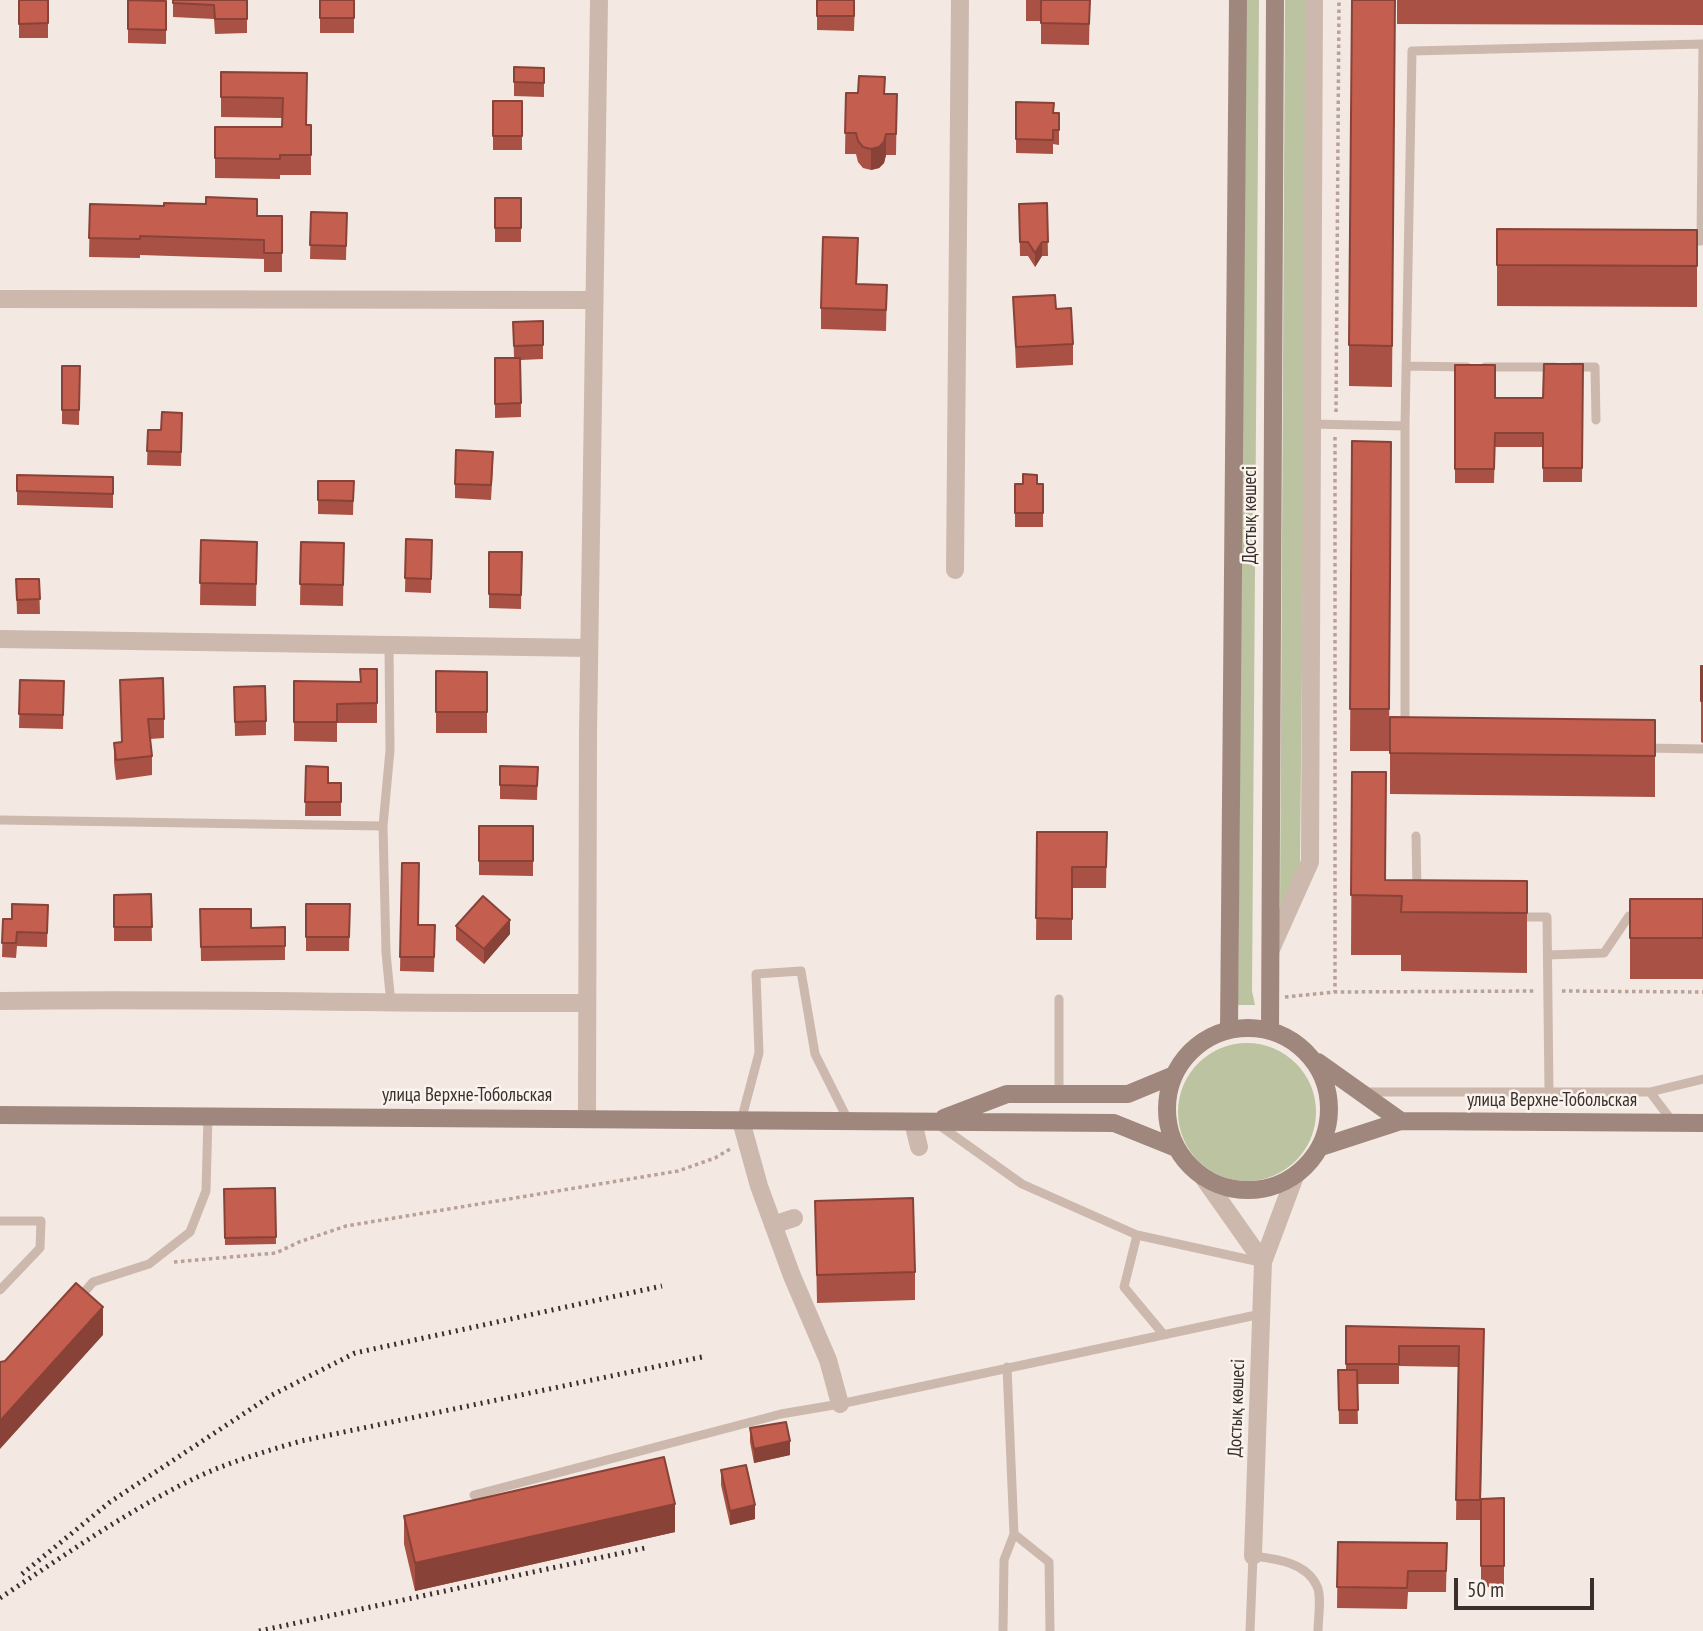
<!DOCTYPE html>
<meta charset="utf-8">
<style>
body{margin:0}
#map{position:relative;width:1703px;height:1631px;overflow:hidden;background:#f3e9e2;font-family:"PT Sans Narrow",sans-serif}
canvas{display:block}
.scale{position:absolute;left:1454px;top:1578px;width:140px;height:32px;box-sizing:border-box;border:4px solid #3a2f2c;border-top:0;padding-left:9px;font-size:21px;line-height:24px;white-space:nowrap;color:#3a2f2c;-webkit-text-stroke:5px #fbf4ee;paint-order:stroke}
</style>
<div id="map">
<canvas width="1703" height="1631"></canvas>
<div class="scale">50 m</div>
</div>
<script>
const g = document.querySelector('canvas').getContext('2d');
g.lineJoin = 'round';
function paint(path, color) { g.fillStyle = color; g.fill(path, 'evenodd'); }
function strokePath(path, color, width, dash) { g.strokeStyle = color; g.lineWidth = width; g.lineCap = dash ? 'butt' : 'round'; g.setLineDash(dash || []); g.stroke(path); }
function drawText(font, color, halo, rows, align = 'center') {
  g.font = font + ' "PT Sans Narrow",sans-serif'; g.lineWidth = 5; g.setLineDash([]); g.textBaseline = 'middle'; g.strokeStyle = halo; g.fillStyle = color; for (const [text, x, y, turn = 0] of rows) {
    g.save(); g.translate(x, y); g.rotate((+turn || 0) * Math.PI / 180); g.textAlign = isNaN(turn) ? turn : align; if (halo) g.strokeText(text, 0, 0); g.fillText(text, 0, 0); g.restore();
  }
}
paint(new Path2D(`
 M1246 0H1259L1252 991 1255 1005H1232L1238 992Z
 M1285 0H1308V73L1300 863 1280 909Z
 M1178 1112a69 69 0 1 1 138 0a69 69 0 1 1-138 0Z`), '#bbc3a1');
strokePath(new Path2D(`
 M1336 412 1339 0
 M1335 437V992
 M1562 991 1703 992
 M1285 997 1335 992 1536 991
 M174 1262 276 1253 299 1242 346 1226 678 1171 715 1158 732 1148`), '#b8a197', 3.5, [3.5, 3.5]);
strokePath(new Path2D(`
 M1686 241H1701L1703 44
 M1406 366 1467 367
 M1485 367H1555
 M1572 367H1595L1596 420
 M1311 424 1405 426
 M1405 728V426L1412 51 1703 44
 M1646 748 1703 749
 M0 820 383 826 386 953 391 1004
 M383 826 390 750 389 646
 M1416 836 1417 889
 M1517 917H1547L1549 1092
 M1548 955 1604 953 1629 916H1642
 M1059 999V1094
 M1363 1092H1650L1703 1079
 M1650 1092 1672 1121
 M741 1121 759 1053 756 974 801 971 815 1054 849 1122
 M939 1125 1022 1184 1137 1235 1260 1262
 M0 1221H41L40 1248 0 1290
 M1137 1235 1124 1287 1164 1335
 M79 1298 93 1282 149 1264 190 1232 206 1191 208 1116
 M474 1495 781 1414 840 1404 1261 1314
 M1014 1534 1049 1562 1050 1631
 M1003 1631 1004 1560 1014 1534 1007 1367
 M1250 1631 1253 1556C1276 1559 1306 1562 1317 1586 1322 1597 1318 1619 1318 1631`), '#ccb8ad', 9);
strokePath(new Path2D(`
 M0 299 594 300
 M955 570 960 0
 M0 639 589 648
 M1271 949 1310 862 1314 0
 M0 1001C196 998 392 1004 587 1003
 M587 1117 588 734 599 0
 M741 1121 759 1186 792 1276 828 1360 840 1404
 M913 1122 919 1147
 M1203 1177 1263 1262
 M773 1225 794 1218
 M1253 1556 1263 1262 1295 1176`), '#ccb8ad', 18);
strokePath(new Path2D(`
 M1167 1109a81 81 0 1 1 162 0a81 81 0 1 1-162 0Z
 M1229 1030 1238 0
 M1270 1031 1275 0
 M1318 1062 1401 1121
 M0 1115 1114 1123 1176 1148
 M944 1118 1007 1094H1128L1174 1075
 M1321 1147 1401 1121 1703 1123`), '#a0877e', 18);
strokePath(new Path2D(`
 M22 1574 110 1502 272 1395 355 1353 662 1286
 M0 1598C62 1557 124 1513 191 1480 226 1463 263 1452 301 1441L702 1357
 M259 1631 645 1548`), '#3a2f2c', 5, [2, 5]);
paint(new Path2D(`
 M19 0H48V38H19Z
 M128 0 166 1V44L128 43Z
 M173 0H247V33L215 34 214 19 173 17Z
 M320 0H354V33H320Z
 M817 0H855L854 31 817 30Z
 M1026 0H1090L1089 45 1041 44V21H1026Z
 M1395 0 1392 387 1349 386V345Z
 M1397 0H1703V25L1397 24Z
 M514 67 544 68V97L514 96Z
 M221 72 307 73V125H311V175H280V179L215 178V127H282V118L221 117Z
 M846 93 897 94 896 155H886L884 163 879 168 871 170 863 168 858 162 856 154H845Z
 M493 101H522V150H493Z
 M1016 102 1059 127V145L1053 144V154L1016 153Z
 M495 198H521V242H495Z
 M1047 203 1048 256H1042L1035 267 1028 256H1020L1019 204Z
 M90 204 257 216H282V272H264V259L140 255V258L89 257Z
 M311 212 347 213 346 260 310 259Z
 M1497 229 1697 230V307L1497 306Z
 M858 259 857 284 887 285 886 331 821 329V308Z
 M1013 297 1056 309 1073 344V365L1016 368Z
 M513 322 543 345V359L521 360V417L495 418V358H514Z
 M1583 364 1582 482H1543V447H1495L1494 483H1455V365L1495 398H1543Z
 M62 366H80L79 425 62 424Z
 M182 427 181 466 147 465 148 430H161Z
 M1352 441 1391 442 1389 751H1350Z
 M493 466 491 500 455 498V484Z
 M17 475 113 477V508L17 505Z
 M318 481H354L353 515 318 514Z
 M1015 484H1043V527H1015Z
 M406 539 432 540 431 593 405 592Z
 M201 540 257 542 256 606 200 605Z
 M301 542 344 543 343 606 300 605Z
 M489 552H522L521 609 489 608Z
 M16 579H39L40 614H17Z
 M1701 666H1703V743L1701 742Z
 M436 671 487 672V733H436Z
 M20 680 64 681 63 729 19 728Z
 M120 680 164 719V738L150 739 152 756V775L116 780 114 762V743L122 742Z
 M294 681 361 682 377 703V723H337V742L294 741Z
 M234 687 266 721V735L235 736Z
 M1390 717 1655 720V797L1390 794Z
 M306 766 328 783H341V816H305Z
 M538 767 537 800 500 799V785Z
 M1352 772 1385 880 1527 881V973L1401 971V955H1351Z
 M479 826H533V876L479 875Z
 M1037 832H1107L1106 888H1072V940H1036Z
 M402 863 418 925H435L434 972 400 971Z
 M151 894 152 941H114V895Z
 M1630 899H1703V979H1630Z
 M306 904H350L349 951H306Z
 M48 905 47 947 17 946 16 958 2 957 3 919H12Z
 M200 909 251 928 285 927V960L201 961Z
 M456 926 510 934 484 964 456 940Z
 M275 1188 276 1244 225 1245 224 1189Z
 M815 1201 915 1272V1300L817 1303Z
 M1346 1326 1484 1329 1481 1499 1504 1498V1587H1481V1509L1480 1520H1456L1458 1367 1399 1366V1384H1357L1358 1424H1339L1338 1370H1346Z
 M750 1428 790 1455 754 1463 750 1442Z
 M721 1470 755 1519 730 1525 721 1485Z
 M404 1516 675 1532 415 1591 404 1544Z
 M1338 1542 1447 1543 1446 1592H1408L1407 1609 1337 1608Z`), '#a95144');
paint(new Path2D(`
 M886 134V155L884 163 879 168 871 170V149Z
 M1042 242V256L1035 267V253Z
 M510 920V934L484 964V949Z
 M103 1307V1335L0 1449V1421Z
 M790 1441V1455L754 1463V1449Z
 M675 1504V1532L415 1591V1563Z
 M755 1505V1519L730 1525V1511Z`), '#894237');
const building = new Path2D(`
 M19 0H48V23L19 24Z
 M128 0 166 1V30L128 29Z
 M173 0H247V19H215L214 5 173 3Z
 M320 0H354V18H320Z
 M817 0H854V16H817Z
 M1041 0H1090L1089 24 1041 23Z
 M1352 0H1395L1392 346 1349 345Z
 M514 67 544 68V83L514 82Z
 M221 72 307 73 306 125H311V155H280V159L215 158V127H282L283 98 221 97Z
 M859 76 885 77 884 94H897L896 134H886L884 142 879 147 871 149 863 147 858 141 856 133H845L846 93H858Z
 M493 101H522V136H493Z
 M1016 102 1054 103 1053 113H1059V130H1053V140L1016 139Z
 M206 197 257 199V216H282V253H264V240L140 236V239L89 238 90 204 164 206V203L206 204Z
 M495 198H521V228H495Z
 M1047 203 1048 242H1042L1035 253 1028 242H1020L1019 204Z
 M311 212 347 213 346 246 310 245Z
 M1497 229 1697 230V266L1497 265Z
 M823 237 858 238 856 284 887 285 886 310 821 308Z
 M1055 295 1056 309 1071 308 1073 344 1016 347 1013 297Z
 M543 321V345L514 346 513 322Z
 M495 358H520L521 403 495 404Z
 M1544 364H1583L1582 468H1543V433H1495L1494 469H1455V365H1495V398H1543Z
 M62 366H80L79 410H62Z
 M162 412 182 413 181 452 147 451 148 430H161Z
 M1352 441 1391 442 1389 709H1350Z
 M456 450 493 452 491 485 455 484Z
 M1023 474 1037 475V484H1043V513H1015V484H1023Z
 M17 475 113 477V494L17 491Z
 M318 481H354L353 501 318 500Z
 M406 539 432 540 431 579 405 578Z
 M201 540 257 542 256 584 200 583Z
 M301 542 344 543 343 585 300 584Z
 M489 552H522L521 595 489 594Z
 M16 579H39L40 599 17 600Z
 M1701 666H1703V701H1701Z
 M360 669H377V703L337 704V722H294V681L361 682Z
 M436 671 487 672V712H436Z
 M163 678 164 719H148L152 756 116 760 114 743 122 742 120 680Z
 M20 680 64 681 63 715 19 714Z
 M265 686 266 721 235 722 234 687Z
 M1390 717 1655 720V756L1390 753Z
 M306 766 328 767V783H341V802H305Z
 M500 766 538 767 537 786 500 785Z
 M1352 772H1386L1385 880 1527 881V913L1401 912 1402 896 1351 895Z
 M479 826H533V861H479Z
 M1037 832H1107L1106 867H1072V919L1036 918Z
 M402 863H419L418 925H435L434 957H400Z
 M151 894 152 927H114V895Z
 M483 896 510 920 484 949 456 926Z
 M1630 899H1703V938H1630Z
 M12 904 48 905 47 933 17 932 16 943H2L3 919H12Z
 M306 904H350L349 937H306Z
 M200 909H251V928L285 927V946L201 947Z
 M275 1188 276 1237 225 1238 224 1189Z
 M913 1198 915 1272 817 1275 815 1201Z
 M76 1283 103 1307 0 1421V1362L5 1361Z
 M1346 1326 1484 1329 1480 1500H1456L1459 1346H1399V1364H1346Z
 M1338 1370H1357L1358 1410H1339Z
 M786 1422 790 1441 754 1449 750 1428Z
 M664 1457 675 1504 415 1563 404 1516Z
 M746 1465 755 1505 730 1511 721 1470Z
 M1504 1498V1566H1481V1499Z
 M1338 1542 1447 1543 1446 1571H1408L1407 1588 1337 1587Z`);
paint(building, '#c45e4f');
strokePath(building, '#894237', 2);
drawText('19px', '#3a2f2c', '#fbf4ee', [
 ["Достық көшесі",1251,515,-90],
 ["улица Верхне-Тобольская",467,1096],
 ["улица Верхне-Тобольская",1552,1101],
 ["Достық көшесі",1237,1408,-88]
]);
</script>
